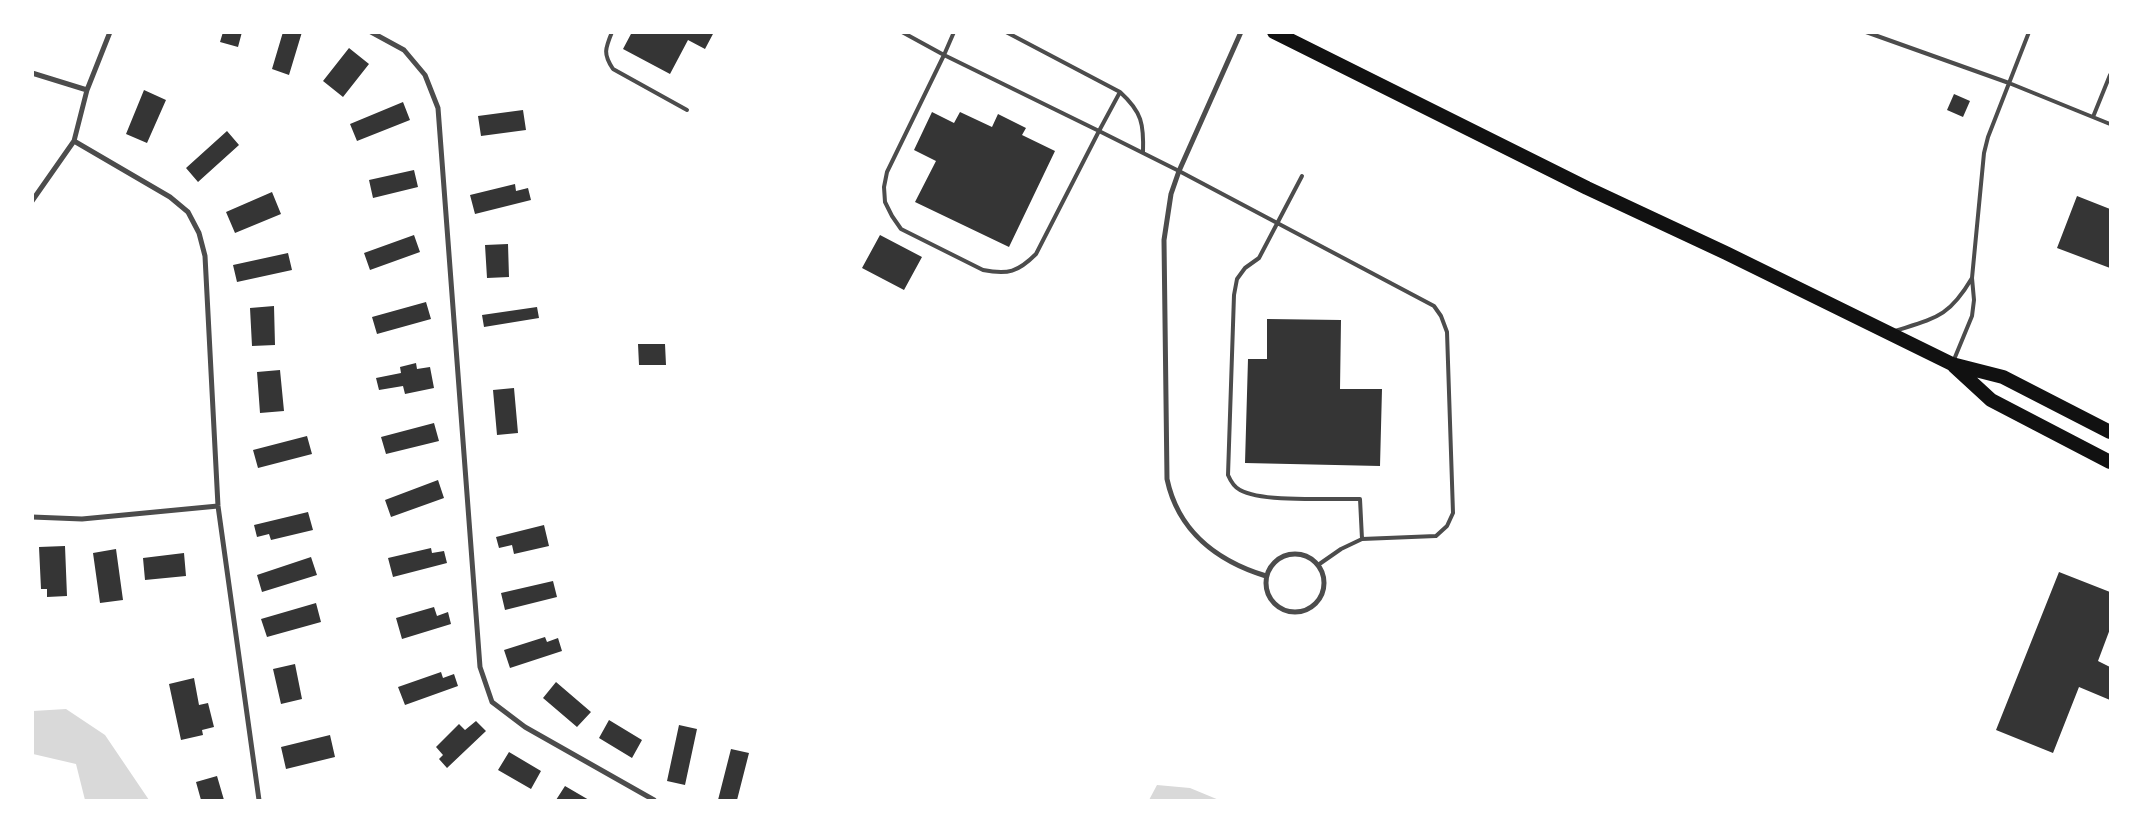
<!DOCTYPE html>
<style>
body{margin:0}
#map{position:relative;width:2143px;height:833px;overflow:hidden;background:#fff;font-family:"DejaVu Sans",sans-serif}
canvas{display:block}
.frame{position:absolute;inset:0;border:34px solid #fff;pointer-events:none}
</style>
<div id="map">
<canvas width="2143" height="833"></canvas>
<div class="frame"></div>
</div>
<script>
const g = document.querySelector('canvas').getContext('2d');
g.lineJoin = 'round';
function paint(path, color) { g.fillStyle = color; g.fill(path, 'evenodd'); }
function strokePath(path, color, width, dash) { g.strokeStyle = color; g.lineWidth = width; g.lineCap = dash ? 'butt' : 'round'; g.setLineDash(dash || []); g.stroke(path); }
paint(new Path2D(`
 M66 709 105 735 149 800H85L76 764 33 754V711Z
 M1157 785 1190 788 1219 800H1149Z`), '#d9d9d9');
paint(new Path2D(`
 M223 32H242L238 47 220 42Z
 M283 32H302L289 75 272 69Z
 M632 32H714L705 49 688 40 670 74 623 49Z
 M349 48 369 64 343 97 323 81Z
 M144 90 166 100 147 143 126 134Z
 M1954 94 1970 101 1963 117 1947 110Z
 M403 102 410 120 357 141 350 124Z
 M523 110 526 130 481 136 478 116Z
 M932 112 954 123 960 112 992 127 998 114 1026 128 1022 135 1055 151 1009 247 915 202 936 161 914 150Z
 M227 131 239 145 198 182 186 168Z
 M414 170 418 187 373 198 369 180Z
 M515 184 516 191 528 188 531 200 475 214 470 195Z
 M272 192 281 214 235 233 226 212Z
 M2077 196 2110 209V268L2057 248Z
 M414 235 420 252 370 270 364 253Z
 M880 235 922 257 904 290 862 268Z
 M508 244 509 277 487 278 485 245Z
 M288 253 292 270 237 282 233 265Z
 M426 302 431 319 377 334 372 317Z
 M274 306 275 345 252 346 250 308Z
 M537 307 539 318 484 327 482 315Z
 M1267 319 1341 320 1340 389H1382L1380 466 1245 463 1248 359H1267Z
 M638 344H665L666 365H639Z
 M416 363 417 369 430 367 434 388 405 394 403 386 379 390 376 378 401 373 400 367Z
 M280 370 284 411 260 413 257 372Z
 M514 388 518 433 497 435 493 390Z
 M434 423 439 441 386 454 381 437Z
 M307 436 312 454 258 468 253 450Z
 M438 480 444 498 391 517 385 500Z
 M308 512 313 530 271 540 269 534 257 537 254 525Z
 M544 525 549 546 514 554 512 545 499 548 496 537Z
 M65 546 67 596 47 597V589H41L39 547Z
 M431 548 432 553 444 551 447 563 393 577 388 558Z
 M116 549 123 600 100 603 93 553Z
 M184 553 186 576 145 580 143 558Z
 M311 557 317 575 262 592 257 575Z
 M2059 572 2110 592V629L2098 661 2110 667V700L2079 687 2053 753 1996 730Z
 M553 581 557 597 505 610 501 593Z
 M316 603 321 622 267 637 261 619Z
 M434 607 437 616 448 612 451 624 402 639 396 618Z
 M545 637 547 642 558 638 562 651 510 668 504 650Z
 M295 664 302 699 281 704 273 669Z
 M441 672 443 678 454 674 458 686 405 705 398 687Z
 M194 678 199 705 208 703 214 727 202 730 203 735 181 740 169 684Z
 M556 682 591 712 577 727 543 698Z
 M609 720 642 740 632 758 599 738Z
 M476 721 486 731 447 768 439 759 443 755 436 747 459 724 465 730Z
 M679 725 697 729 685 785 667 781Z
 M330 735 335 757 286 769 281 747Z
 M731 749 749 753 737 800H718Z
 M509 752 541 771 531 789 498 770Z
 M217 776 224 800H201L196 782Z
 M565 786 589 800H556Z`), '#353535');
strokePath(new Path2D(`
 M612 32C605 49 603 54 613 69L687 110
 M902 32 944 55 887 172 884 187 885 202 892 216 901 229 983 270C1008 275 1018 272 1036 254L1099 131 1179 171 1434 306 1441 316 1447 332 1453 513 1447 526 1436 536 1362 539 1341 549 1318 565
 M954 32 944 55 1099 131 1120 92
 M1006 32 1120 92C1142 112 1144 124 1143 153
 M1866 32 2009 83 2110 124
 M2093 117 2110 75
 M1302 176 1259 258 1245 268 1237 279 1234 295 1228 475C1231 482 1234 487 1240 490 1263 503 1331 498 1360 499L1362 539
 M1895 331C1936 318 1949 317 1972 278
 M1953 362 1972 316 1974 300 1972 278 1984 153 1988 137 2029 32`), '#4c4c4c', 4);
strokePath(new Path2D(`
 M371 32 404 50 425 75 438 108 480 667 492 702 525 727 654 800
 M1241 32 1179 171 1171 194 1164 240 1167 479C1178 531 1217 561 1266 576
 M32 73 87 90
 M74 141 170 197 188 212 199 233 205 256 218 506 259 800
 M32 201 74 141 87 90 110 32
 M32 517 82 519 218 506
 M1266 583a29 29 0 1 1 58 0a29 29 0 1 1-58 0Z`), '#4c4c4c', 5);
strokePath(new Path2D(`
 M1274 32 1587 188 1726 253 1952 364 2003 377 2110 432
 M1954 366 1991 400 2110 462`), '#111', 14);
</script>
